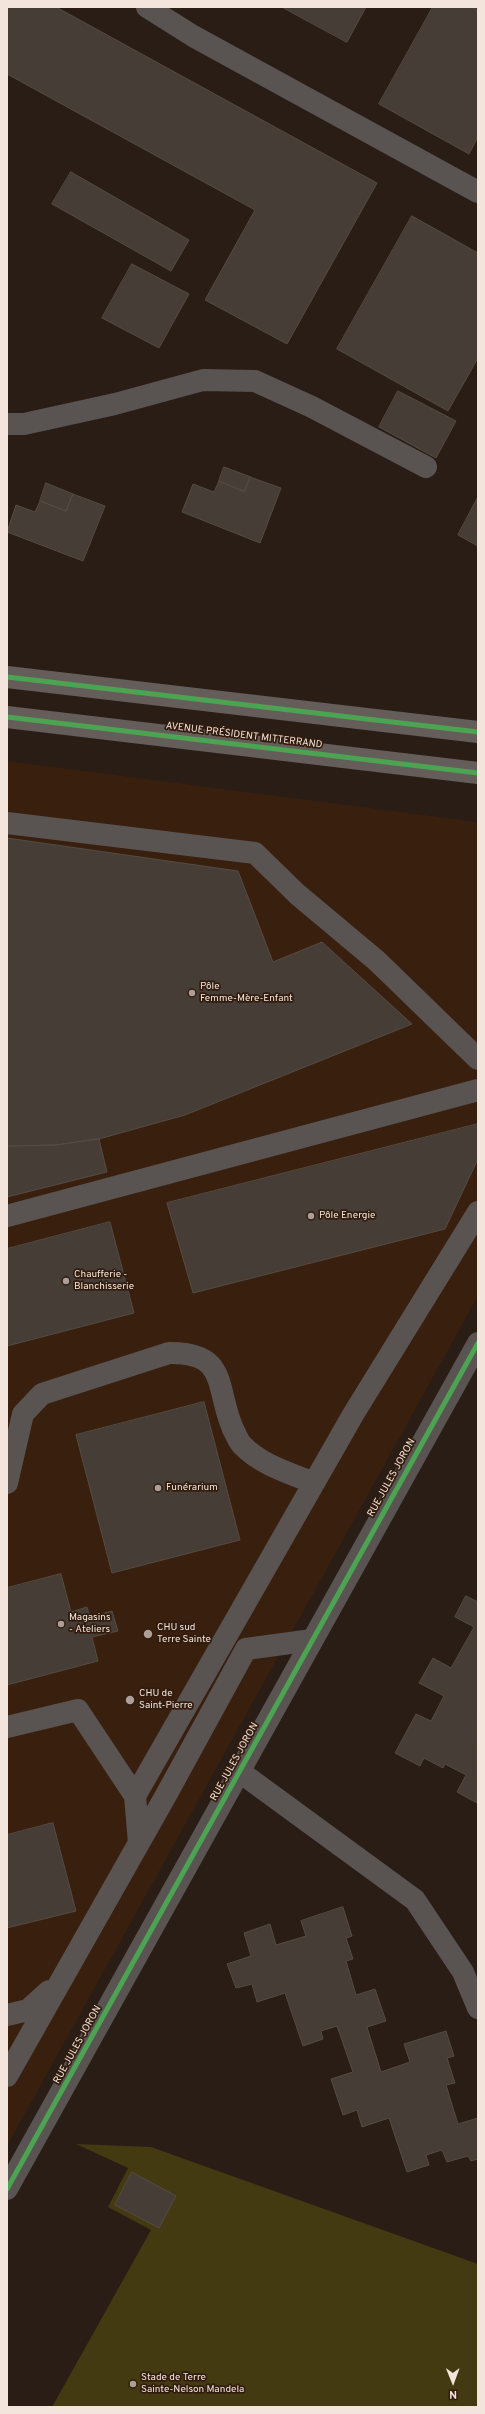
<!DOCTYPE html>
<meta charset="utf-8">
<style>
body{margin:0}
#map{position:relative;width:485px;height:2414px;overflow:hidden;background:#291d16;font-family:Overpass,sans-serif}
canvas{display:block}
.frame{position:absolute;inset:0;border:8px solid #f4e5dc;pointer-events:none}
.north{position:absolute;left:433px;top:2362px;width:40px;height:40px;-webkit-text-stroke:3px #311c0e;paint-order:stroke;rotate:179deg;font-size:11px;font-weight:700;line-height:16px;text-align:center;color:#f4e5dc}
.north::after{content:'';display:block;margin:auto;width:14px;height:18px;background:#f4e5dc;clip-path:polygon(50% 0,100% 100%,50% 72%,0 100%)}
</style>
<div id="map">
<canvas width="485" height="2414"></canvas>
<div class="frame"></div>
<div class="north">N</div>
</div>
<script>
const g = document.querySelector('canvas').getContext('2d');
g.lineJoin = 'round';
function paint(path, color) { g.fillStyle = color; g.fill(path, 'evenodd'); }
function strokePath(path, color, width, dash) { g.strokeStyle = color; g.lineWidth = width; g.lineCap = dash ? 'butt' : 'round'; g.setLineDash(dash || []); g.stroke(path); }
function drawText(font, color, halo, rows, align = 'center') {
  g.font = font + ' Overpass,sans-serif'; g.lineWidth = 3.5; g.setLineDash([]); g.textBaseline = 'middle'; g.strokeStyle = halo; g.fillStyle = color; for (const [text, x, y, turn = 0] of rows) {
    g.save(); g.translate(x, y); g.rotate((+turn || 0) * Math.PI / 180); g.textAlign = isNaN(turn) ? turn : align; if (halo) g.strokeText(text, 0, 0); g.fillText(text, 0, 0); g.restore();
  }
}
paint(new Path2D(`
 M7 761 478 822V1296L7 2146Z`), '#391f0e');
paint(new Path2D(`
 M76 2144 151 2147 478 2264V2407H52L151 2230 108 2207 128 2168Z`), '#433a11');
const building = new Path2D(`
 M7 7H56L377 183 287 344 205 300 255 210 7 74Z
 M282 7H366L347 42Z
 M433 7H472L478 10V137L469 154 379 104Z
 M71 172 189 240 171 271 52 204Z
 M412 216 478 253V358L448 411 337 349Z
 M132 264 189 294 159 348 102 318Z
 M398 391 456 421 436 458 379 427Z
 M224 467 251 477 244 491 219 481Z
 M250 477 281 488 260 543 182 512 193 484 214 492 219 481 244 492Z
 M46 483 73 494 66 511 40 501Z
 M73 494 105 506 83 561 7 532 16 505 35 512 40 501 66 511Z
 M478 497V546L458 535Z
 M7 838 238 871 273 962 322 942 412 1024 185 1115 99 1139 56 1145 7 1146Z
 M478 1124V1159L445 1229 193 1293 167 1203Z
 M99 1139 107 1172 7 1197V1146L56 1145Z
 M110 1222 134 1313 7 1346V1249Z
 M204 1402 240 1540 112 1573 76 1435Z
 M61 1574 71 1612 87 1607 90 1617 112 1611 118 1631 92 1637 98 1661 7 1685V1588Z
 M466 1596 478 1602 477 1803 457 1792 466 1775 445 1764 443 1768 424 1758 420 1766 395 1753 416 1714 431 1721 444 1696 419 1683 433 1658 451 1668 474 1627 455 1617Z
 M53 1823 76 1911 7 1928V1835Z
 M343 1907 352 1936 346 1938 353 1959 346 1961 356 1995 375 1989 386 2021 367 2027 381 2072 410 2062 404 2044 446 2031 454 2056 447 2058 455 2083 446 2085 458 2124 478 2118V2159L471 2161 468 2156 447 2162 442 2150 426 2155 429 2165 407 2172 389 2118 362 2127 357 2110 343 2115 331 2079 353 2072 337 2026 321 2031 323 2039 303 2046 285 1993 257 2002 252 1984 236 1988 227 1964 251 1956 244 1933 270 1924 276 1945 306 1936 301 1921Z
 M132 2172 176 2196 159 2228 115 2205Z`);
paint(building, '#463e36');
strokePath(building, '#544b43', 1);
strokePath(new Path2D(`
 M147 7 193 36 478 192
 M7 424H24L115 404 203 380 255 381 312 407 426 467
 M7 823 255 853 297 894 377 961 478 1059
 M7 1216 478 1090
 M7 1483 23 1414 42 1394 169 1353C229 1352 215 1388 233 1429 236 1434 238 1441 242 1445 261 1465 290 1473 314 1483
 M7 1727 78 1710 135 1796
 M240 1772 415 1900 463 1972 478 2008
 M139 1843 135 1796 354 1413 478 1212
 M7 2015 28 2010 49 1991
 M7 2076 165 1797 246 1649 312 1640
 M7 2189 478 1343`), '#595352', 22);
strokePath(new Path2D(`
 M7 677 478 732
 M7 717 478 773`), '#655d59', 22);
strokePath(new Path2D(`
 M7 677 478 732
 M7 717 478 773
 M7 2189 478 1343`), '#4ca352', 5);
for (const [x, y, r, color] of [
 [192,993,4,"#ad9f97"],
 [311,1216,4,"#ad9f97"],
 [66,1281,4,"#ad9f97"],
 [158,1488,4,"#ad9f97"],
 [61,1624,4,"#ad9f97"],
 [148,1634,5,"#ad9f97"],
 [130,1700,5,"#ad9f97"],
 [133,2384,4,"#ad9f97"]
]) { const dot = new Path2D(); dot.arc(x, y, r, 0, 2 * Math.PI); g.fillStyle = color; g.fill(dot); strokePath(dot, '#311c0e', 1.5); }
drawText('10px', '#f4e5dc', '#311c0e', [
 ["AVENUE PRÉSIDENT MITTERRAND",244,736,7],
 ["RUE JULES JORON",392,1478,-61],
 ["RUE JULES JORON",235,1762,-61],
 ["RUE JULES JORON",78,2045,-61]
]);
drawText('10px', '#f4e5dc', '#311c0e', [
 ["Pôle",200,987],
 ["Femme-Mère-Enfant",200,999],
 ["Pôle Energie",319,1216],
 ["Chaufferie -",74,1275],
 ["Blanchisserie",74,1287],
 ["Funérarium",166,1488],
 ["Magasins",69,1618],
 ["- Ateliers",69,1630],
 ["CHU sud",157,1628],
 ["Terre Sainte",157,1640],
 ["CHU de",139,1694],
 ["Saint-Pierre",139,1706],
 ["Stade de Terre",141,2378],
 ["Sainte-Nelson Mandela",141,2390]
], 'left');
</script>
